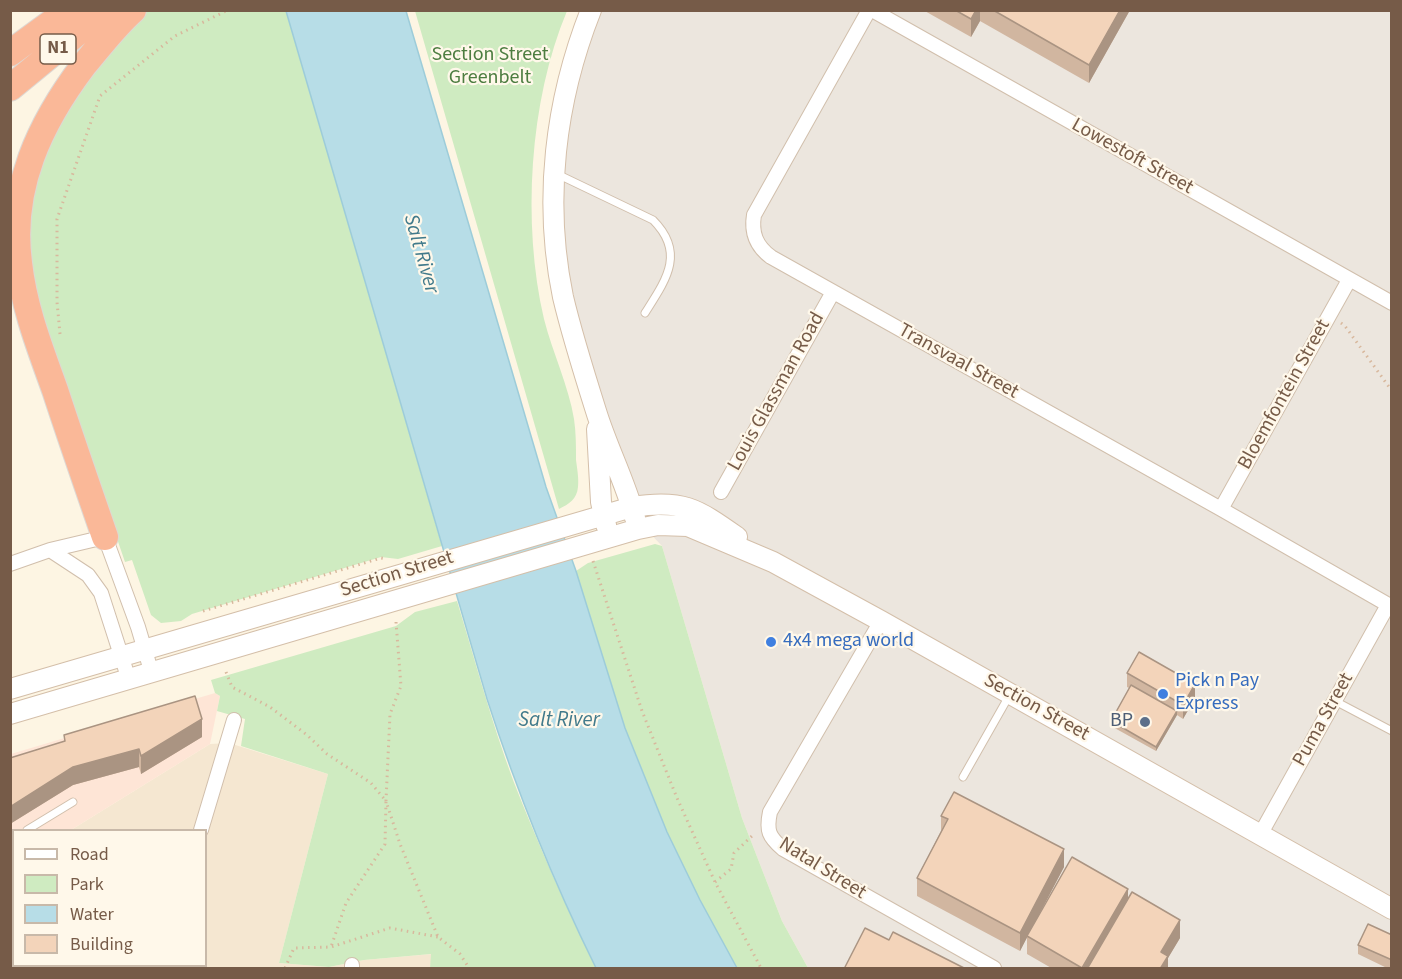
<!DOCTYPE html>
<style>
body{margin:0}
#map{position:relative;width:1402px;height:979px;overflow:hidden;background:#fdf5e3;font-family:"Source Sans 3",sans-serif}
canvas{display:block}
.frame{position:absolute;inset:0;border:12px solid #765b48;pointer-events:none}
.legend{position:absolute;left:12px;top:829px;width:195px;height:138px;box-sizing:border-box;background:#fff8ea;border:2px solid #c8b9a9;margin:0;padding:8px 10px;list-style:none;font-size:18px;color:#765b48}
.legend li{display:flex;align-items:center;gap:12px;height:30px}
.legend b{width:30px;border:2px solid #c8b9a9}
</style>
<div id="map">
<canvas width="1402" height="979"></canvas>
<div class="frame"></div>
<ul class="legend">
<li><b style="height:8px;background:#fff"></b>Road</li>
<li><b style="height:16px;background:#cfebc1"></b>Park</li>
<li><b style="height:16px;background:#b7dde7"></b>Water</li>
<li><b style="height:16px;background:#f3d4ba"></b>Building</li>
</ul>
</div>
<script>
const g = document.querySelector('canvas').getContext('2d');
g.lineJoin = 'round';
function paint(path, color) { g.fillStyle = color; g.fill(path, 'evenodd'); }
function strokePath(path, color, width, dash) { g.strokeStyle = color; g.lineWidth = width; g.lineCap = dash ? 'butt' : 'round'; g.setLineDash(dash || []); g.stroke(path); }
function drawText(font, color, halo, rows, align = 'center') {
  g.font = font + ' "Source Sans 3",sans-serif'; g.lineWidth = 4.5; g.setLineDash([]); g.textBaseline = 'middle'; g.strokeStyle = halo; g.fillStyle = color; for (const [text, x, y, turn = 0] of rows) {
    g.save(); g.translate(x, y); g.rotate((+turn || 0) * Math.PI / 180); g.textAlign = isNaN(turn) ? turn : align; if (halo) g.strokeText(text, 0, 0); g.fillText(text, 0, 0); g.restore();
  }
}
paint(new Path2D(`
 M229 743 328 774 279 963 329 967 364 960 432 954 430 968H92V966H206V830H71L210 744Z`), '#f5e7d1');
paint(new Path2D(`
 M215 693 220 696 210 744 71 830H14L13 866 11 868V754Z`), '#fee5d6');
paint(new Path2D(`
 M593 10 1391 11V968H808L782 921 742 818 662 546 619 501 579 354 555 174Z`), '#ece6de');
paint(new Path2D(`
 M145 11H286L442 546 398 559 381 557 192 614 181 621 161 623 151 615 132 560 125 562 48 337C28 273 23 216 44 153 48 143 50 131 55 123 77 88 105 56 129 24Z
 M415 11H567C529 101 522 224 544 319 552 351 569 387 574 419 576 432 576 446 576 460 577 468 579 478 578 487 577 499 569 504 559 509Z
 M655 544 662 546 742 818 782 921 808 968H737L700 900 667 832 625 728 576 571 588 563Z
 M457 601C475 660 491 721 513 780 538 844 566 907 596 968H430L431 954 364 960 329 967 279 963 328 774 241 746 245 719 217 711 220 696 215 693 211 680 396 626 415 612Z`), '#cfebc1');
const water = new Path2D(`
 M286 11H406L546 487 576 571 625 728 667 832 700 900 737 968H596C553 881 517 792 487 699Z`);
paint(water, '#b7dde7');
strokePath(water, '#9dccd9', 1.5);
const lane = new Path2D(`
 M557 174 653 220C686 253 666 280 645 313
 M1335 701 1392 731
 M963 777 1009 696
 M27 830 73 802
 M10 841 14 839`);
const street = new Path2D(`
 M869 10 754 215C751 233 756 246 771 257L1221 509 1392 607
 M872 10 1392 303
 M721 492 833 292
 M1221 509 1349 280
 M50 550 88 575 101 593 129 680
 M10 564 50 550 105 537 138 627 152 674
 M881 621 770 812C766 831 769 837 783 849L994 968
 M201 830 234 720
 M1260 835 1388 605
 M160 968 161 966
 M352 968V965`);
const secondary = new Path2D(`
 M591 10C555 101 543 201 563 297 572 335 584 373 596 411 607 447 625 481 635 518
 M597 429 601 502 606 525
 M10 689 632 507C682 499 696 508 737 537
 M10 714 638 529 658 525 688 526 773 562 881 621 1392 909`);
const highway = new Path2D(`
 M10 53 69 10
 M10 88 105 10
 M105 537C88 488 71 439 55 390 40 348 24 308 19 263 9 188 40 123 84 65 100 46 114 27 133 10`);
strokePath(lane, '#d1bfac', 9);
strokePath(street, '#d1bfac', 16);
strokePath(secondary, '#d4bfa9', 22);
strokePath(highway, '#ded8d3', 28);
strokePath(new Path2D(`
 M1341 323 1345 326 1392 391
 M60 334 57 302V219L100 96 175 36 228 10
 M593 561 642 711 677 798 715 882 761 968
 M203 611 381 558 387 559
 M396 622 401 686 390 714 386 801 400 844 438 937 460 954 469 968
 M226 672 232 687 270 707 307 735 327 754 371 783 386 801 385 844 346 903 331 947
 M715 882 731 869 734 853 754 834
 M285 968 294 948 331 947 390 928 438 937`), '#d8b89d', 3, [1.5, 4.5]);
strokePath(lane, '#fff', 7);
strokePath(street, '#fff', 14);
strokePath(secondary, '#fff', 20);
strokePath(highway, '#fab898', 26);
paint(new Path2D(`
 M923 10H1130L1089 83 980 21 971 37Z
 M1127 673 1195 698 1183 719 1177 715 1156 751 1111 726V721L1129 688 1127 687Z
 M64 735 202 737 141 774 139 767 73 785 10 824V758L64 742Z
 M941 816 1064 867 1035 922 1128 898 1180 938 1168 958V969H1053L1027 954V937L1020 951 917 896V878L941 831Z
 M1392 935V969H1389L1358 954V945Z`), '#d1b6a0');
paint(new Path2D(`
 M976 10H980V21L971 37V19Z
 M1120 10H1130L1089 83V65Z
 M1195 684V698L1183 719V705Z
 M1177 711V715L1156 751V747Z
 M202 719V737L141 774V756Z
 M139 749V767L73 785 10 824V807L73 767Z
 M1064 849V867L1020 951V933Z
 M1128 889V907L1092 969H1082Z
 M1180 920V938L1168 958V969H1160L1161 952Z`), '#aa9482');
const building = new Path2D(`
 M955 10H976L971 19Z
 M993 10H1120L1089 65Z
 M1139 652 1195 684 1183 705 1127 673Z
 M1131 685 1177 711 1156 747 1111 721Z
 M195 696 202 719 141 756 139 749 73 767 10 807V758L65 741 64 735Z
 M954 792 1064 849 1020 933 917 878 948 819 941 816Z
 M1072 857 1128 889 1082 968 1027 936Z
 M10 882H14V966H88V969H10Z
 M1132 892 1180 920 1161 952 1168 956 1160 969H1087Z
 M1368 924 1392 935V960L1358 945Z
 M865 928 889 940 893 932 966 969H844Z`);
paint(building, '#f3d4ba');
strokePath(building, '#aa9482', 1.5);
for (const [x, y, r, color] of [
 [771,642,6,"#3f7fe0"],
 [1163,694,6,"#3f7fe0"],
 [1145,722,6,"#5c6f8a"]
]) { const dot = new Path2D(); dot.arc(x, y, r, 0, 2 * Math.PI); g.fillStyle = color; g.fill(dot); strokePath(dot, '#fff8ea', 2); }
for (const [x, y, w] of [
 [58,49,36]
]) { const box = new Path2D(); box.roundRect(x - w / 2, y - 15, w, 30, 4.5); g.fillStyle = '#fff8ea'; g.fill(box); strokePath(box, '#765b48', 1.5); }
drawText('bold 18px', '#765b48', null, [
 ["N1",58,49]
]);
drawText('20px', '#4d7d40', '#fff8ea', [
 ["Section Street",490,56],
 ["Greenbelt",490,79]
]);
drawText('20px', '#765b48', '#fff8ea', [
 ["Lowestoft Street",1132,157,29],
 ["Transvaal Street",958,362,29],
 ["Louis Glassman Road",777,392,-61],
 ["Bloemfontein Street",1285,395,-61],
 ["Section Street",397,575,-17],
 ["Section Street",1036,708,29],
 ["Puma Street",1324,720,-61],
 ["Natal Street",822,869,32]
]);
drawText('20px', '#366cbe', '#fff8ea', [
 ["4x4 mega world",783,642],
 ["Pick n Pay",1175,682],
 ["Express",1175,705]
], 'left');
drawText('20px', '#4e5e75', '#fff8ea', [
 ["BP",1133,722]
], 'right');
drawText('italic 21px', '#417a8b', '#fff8ea', [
 ["Salt River",420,254,74],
 ["Salt River",559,721]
]);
</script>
